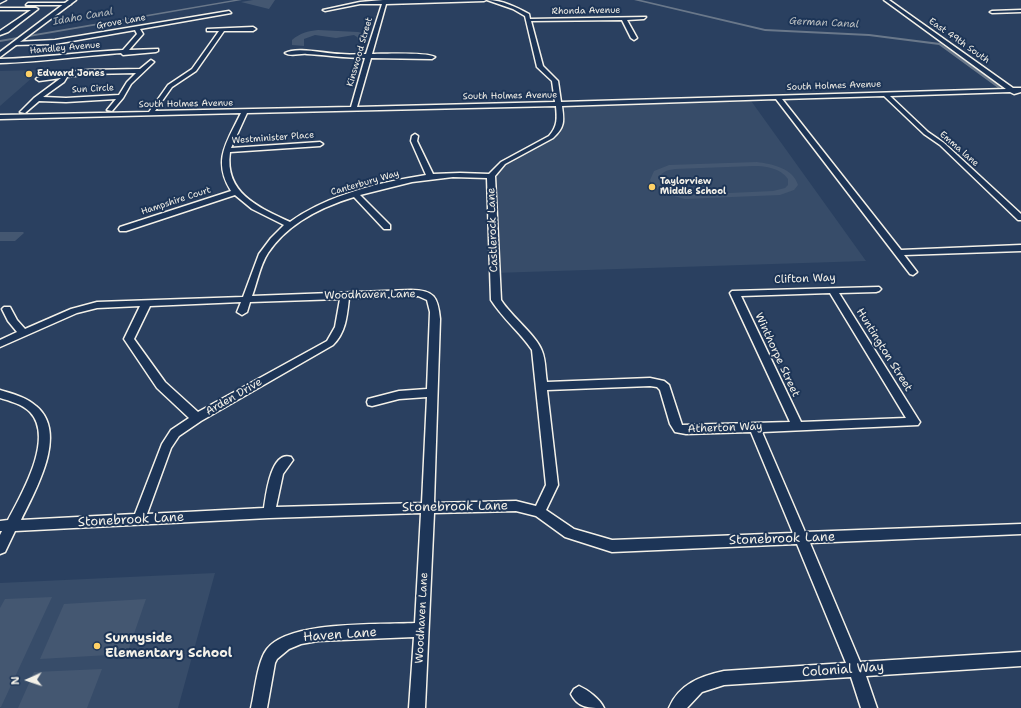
<!DOCTYPE html>
<style>
body{margin:0}
#map{position:relative;width:1021px;height:708px;overflow:hidden;background:#2a4060;font-family:"Shantell Sans",sans-serif}
canvas{display:block}
.north{position:absolute;left:8px;top:660px;width:40px;height:40px;-webkit-text-stroke:3px #1d3557;paint-order:stroke;rotate:267deg;font-size:11px;font-weight:700;line-height:16px;text-align:center;color:#f4f1e8}
.north::after{content:'';display:block;margin:auto;width:14px;height:18px;background:#f4f1e8;clip-path:polygon(50% 0,100% 100%,50% 72%,0 100%)}
</style>
<div id="map">
<canvas width="1021" height="708"></canvas>
<div class="north">N</div>
</div>
<script>
const g = document.querySelector('canvas').getContext('2d');
g.lineJoin = 'round';
function paint(path, color) { g.fillStyle = color; g.fill(path, 'evenodd'); }
function strokePath(path, color, width, dash) { g.strokeStyle = color; g.lineWidth = width; g.lineCap = dash ? 'butt' : 'round'; g.setLineDash(dash || []); g.stroke(path); }
function drawText(font, color, halo, rows, align = 'center') {
  g.font = font + ' "Shantell Sans",sans-serif'; g.lineWidth = 4; g.setLineDash([]); g.textBaseline = 'middle'; g.strokeStyle = halo; g.fillStyle = color; for (const [text, x, y, turn = 0] of rows) {
    g.save(); g.translate(x, y); g.rotate((+turn || 0) * Math.PI / 180); g.textAlign = isNaN(turn) ? turn : align; if (halo) g.strokeText(text, 0, 0); g.fillText(text, 0, 0); g.restore();
  }
}
paint(new Path2D(`
 M41 70 0 106V71Z
 M749 98 866 261 494 273 495 170 556 132 558 104Z
 M215 573 178 708H0V583Z`), '#374c69');
paint(new Path2D(`
 M253 0H275L269 9 241 2Z
 M318 30 358 32 362 33 364 37 360 41H358L357 37 354 35 336 38 315 35 304 39V46L292 45V40C300 33 308 31 318 30Z
 M757 162C772 164 793 168 798 185L794 190 780 195 685 199 665 194 652 185 650 180 654 171 669 165ZM754 166C766 166 780 168 788 179V185L785 188 773 191 686 195 668 190 663 187 659 180C660 172 667 170 675 169Z
 M0 232H23L24 233 15 241H0Z
 M52 597 1 707H0V608L5 599Z
 M146 599 127 654 40 659 64 604Z
 M102 669 87 708H18L34 672Z`), '#445771');
paint(new Path2D(`
 M234 0H242L0 42V40Z
 M634 0H641L765 29 869 34 940 43 1002 87 998 88 939 45 869 36 765 31Z`), '#6a788a');
const minor = new Path2D(`
 M0 0H6L0 3Z
 M383 0H486L484 1 386 4 372 54C384 54 426 52 435 57L432 59 371 58 357 107 555 102 552 81 537 67 525 16 513 9 487 0C502 0 516 7 529 14L530 19 646 17 644 19 627 20 637 38 634 40 631 38 622 20 531 21 543 66 558 81 561 102 1006 89 884 0H889L1013 88H1021V92L1014 94 1010 92 890 96 928 132 944 143 1021 214V220H1018L940 145 924 134 884 96 782 99 901 250 1021 245V251L904 255 917 272 913 275 910 274 776 99 562 106C564 121 565 127 553 138L505 164 495 176 501 300C511 316 537 336 542 351 546 361 545 372 547 382L650 378 664 381 669 385 682 425 790 422 730 293 732 291 879 287 881 289 879 291 876 292 839 293 918 419 920 422 918 425 762 432 805 532 1021 524V534L810 543 860 662 1021 652V666L866 676 877 708H861L851 677 724 685 702 692 687 708H669C679 684 701 676 724 671L846 663 797 544 612 552 565 537 536 516 516 511 434 513 425 708H409L414 637 318 641 301 644 289 649 277 659 275 663 267 708H251C255 692 257 662 267 649 289 620 380 625 415 623L421 513 269 518 15 531 5 552 0 554V535L2 531H0V521L8 520C21 495 55 438 30 412 22 404 10 401 0 398V390C13 394 26 397 36 406 69 433 35 491 21 520L135 514 162 444 171 430 189 418 157 388 124 339 140 306 97 308 77 313 0 347V340L17 332 8 321 2 309 4 307H10L17 320 25 329 71 309 97 302 243 297 259 254 271 238 284 225 252 209 235 195 126 231H120L119 229 120 227 231 191C212 160 227 142 241 113L0 119V115L149 112 168 85 192 69 219 31H207V29L253 27 256 29 253 31H224L196 71 172 87 155 111 351 107 365 58C346 58 327 55 307 54 300 53 291 57 285 53 297 46 327 54 341 54 350 55 358 54 366 54L382 4H360L325 11 323 10 360 2ZM556 106C557 118 558 126 549 136L501 162 489 174 460 173 433 174 417 141 418 136 415 134 412 136 411 141 426 175C381 182 327 195 290 222 258 207 224 193 230 152L320 146 323 144 320 142 231 148 247 113ZM453 177 487 178 491 300C503 319 520 332 532 350L546 485 536 506 516 501 434 503 440 319C438 297 434 290 411 290L252 296C257 283 260 265 268 253 287 224 321 207 354 197L384 229H390V225L360 195 412 182ZM830 293 906 418 801 422 741 296ZM418 296 427 300 430 312 427 389 399 391 368 399 367 402 368 405 372 406 399 399 427 397 422 503 276 507 283 474 293 460 291 457C271 450 266 495 264 508L147 514 171 448 179 436 201 421 333 345C346 332 347 316 349 298ZM340 299 335 327 327 341 198 412 165 382 134 339 150 306 241 302 237 312 242 315 247 312 250 302ZM650 386 657 387 660 390 670 424 675 432 686 434 751 432 793 533 612 540 574 529 546 510 558 485 547 390Z
 M28 3H69L71 4 69 5H26Z
 M0 8H36L38 9 8 32 0 35V31L31 10H0Z
 M1021 10V12L992 13 990 12 992 11Z
 M229 11 231 13 140 29 143 34 129 50 158 49V51L156 52 123 55 121 53C80 56 40 62 0 63V59C41 58 82 52 123 50L137 34 135 30 55 44 13 45 12 44 15 42 55 40Z
 M151 60 154 62 153 63 131 84 123 98 112 111 107 110 116 99 66 102 39 101 25 113 20 112 34 98 61 78 39 81 36 79 37 78 66 72 89 70 140 69ZM136 73 127 82 119 95 66 98 43 97 64 82 67 77 89 74Z
 M579 686C588 690 600 699 604 708 589 708 578 708 571 694L574 689Z`);
const major = new Path2D(`
 M69 0H76L0 57V52Z`);
strokePath(minor, '#f4f1e8', 3);
strokePath(major, '#f4f1e8', 3);
paint(minor, '#1d3557');
paint(major, '#1d3557');
for (const [x, y, r, color] of [
 [29,74,4,"#ffd166"],
 [652,187,4,"#ffd166"],
 [97,646,4,"#ffd166"]
]) { const dot = new Path2D(); dot.arc(x, y, r, 0, 2 * Math.PI); g.fillStyle = color; g.fill(dot); strokePath(dot, '#1d3557', 1.5); }
drawText('9px', '#f4f1e8', '#1d3557', [
 ["Rhonda Avenue",586,11,-1],
 ["Grove Lane",121,22,-10],
 ["East 49th South",959,41,35],
 ["Handley Avenue",65,48,-5],
 ["Kinswood Street",360,52,-74],
 ["South Holmes Avenue",834,86,-2],
 ["Sun Circle",93,89,-3],
 ["South Holmes Avenue",510,96,-1],
 ["South Holmes Avenue",186,104,-1],
 ["Westminister Place",273,138,-4],
 ["Emma lane",959,149,41],
 ["Canterbury Way",365,183,-16],
 ["Hampshire Court",176,201,-18]
]);
drawText('bold 9px', '#f4f1e8', '#1d3557', [
 ["Edward Jones",37,74],
 ["Taylorview",660,182],
 ["Middle School",660,192]
], 'left');
drawText('italic 10px', '#bdc1c2', '#1d3557', [
 ["Idaho Canal",83,17,-10],
 ["German Canal",824,23,3]
]);
drawText('11px', '#f4f1e8', '#1d3557', [
 ["Castlerock Lane",493,230,-92],
 ["Clifton Way",805,279,-2],
 ["Woodhaven Lane",370,295,-1],
 ["Huntington Street",884,350,58],
 ["Winthorpe Street",777,355,65],
 ["Arden Drive",234,397,-30],
 ["Atherton Way",725,428,-2],
 ["Woodhaven Lane",422,618,-87]
]);
drawText('13px', '#f4f1e8', '#1d3557', [
 ["Stonebrook Lane",455,507,-1],
 ["Stonebrook Lane",131,520,-3],
 ["Stonebrook Lane",782,539,-2],
 ["Haven Lane",340,635,-4],
 ["Colonial Way",843,670,-4]
]);
drawText('bold 13px', '#f4f1e8', '#1d3557', [
 ["Sunnyside",105,639],
 ["Elementary School",105,654]
], 'left');
</script>
